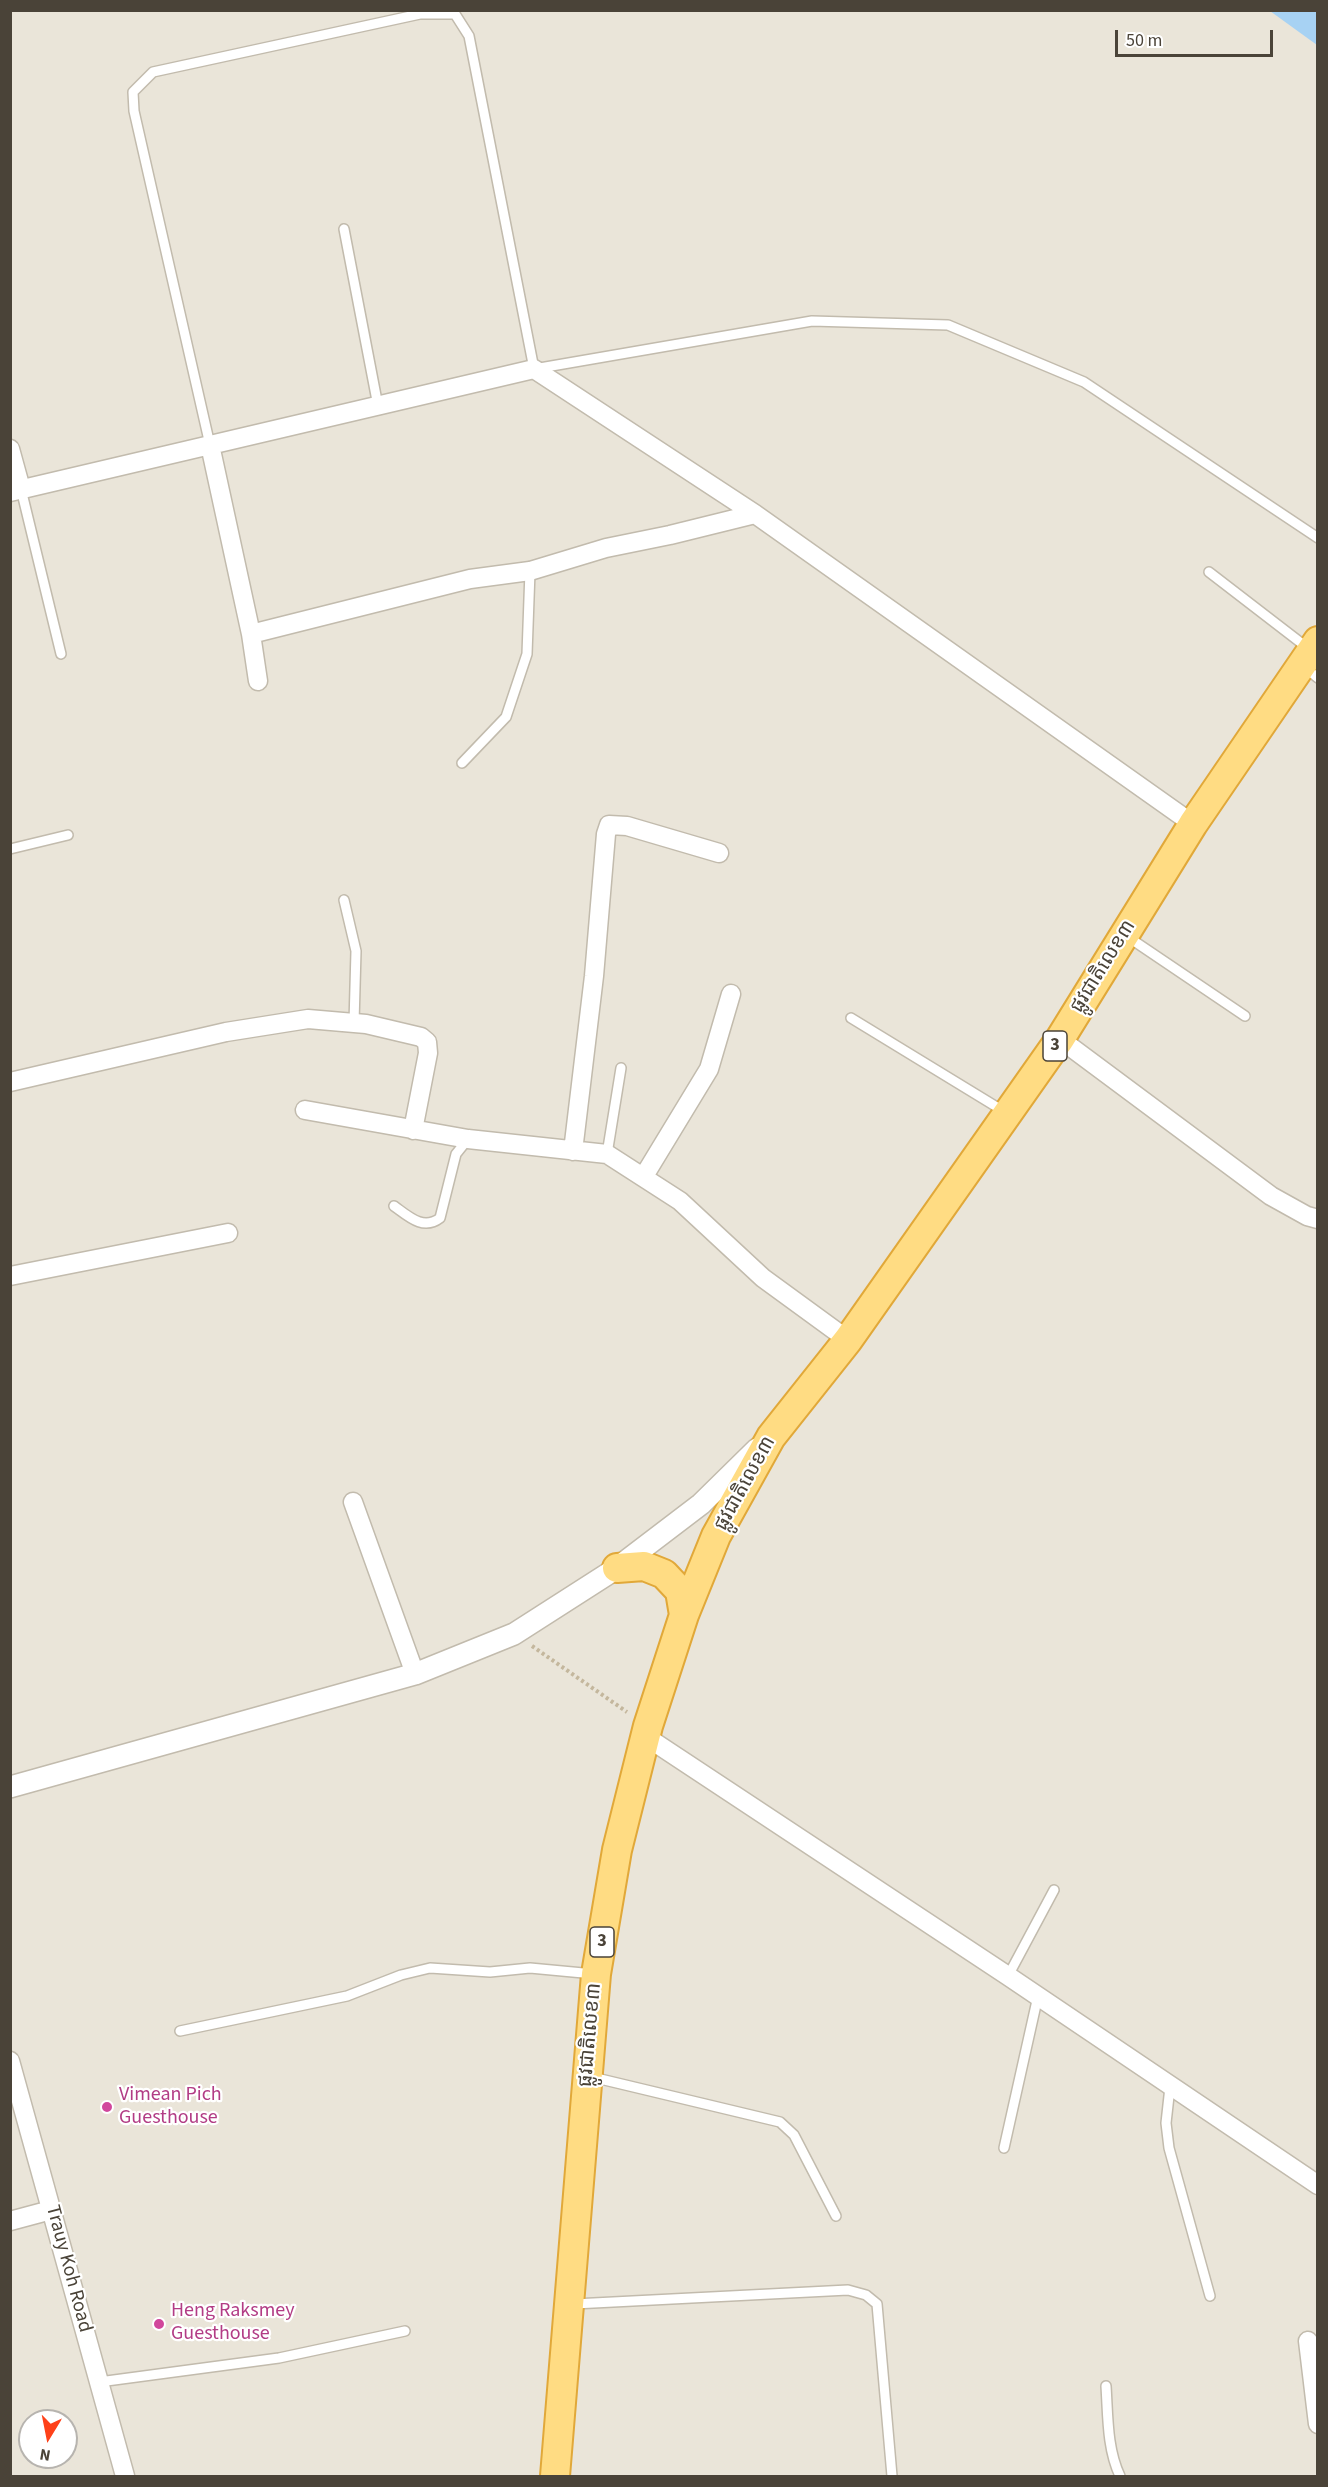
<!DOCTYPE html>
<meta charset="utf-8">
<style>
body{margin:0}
#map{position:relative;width:1328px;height:2487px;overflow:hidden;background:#f6f2eb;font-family:"Source Sans 3",sans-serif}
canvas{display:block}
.frame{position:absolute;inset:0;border:12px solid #4a4338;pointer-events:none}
.north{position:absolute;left:18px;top:2409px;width:60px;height:60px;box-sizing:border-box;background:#fff;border:2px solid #b7b4af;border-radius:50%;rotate:190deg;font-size:16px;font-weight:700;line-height:24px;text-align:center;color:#4a4338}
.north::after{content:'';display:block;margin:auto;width:21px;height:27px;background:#fe4119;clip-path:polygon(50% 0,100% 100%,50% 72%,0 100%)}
.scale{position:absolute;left:1115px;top:30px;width:158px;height:27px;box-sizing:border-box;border:3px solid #4a4338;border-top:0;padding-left:8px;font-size:18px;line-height:21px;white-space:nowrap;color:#4a4338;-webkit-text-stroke:4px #fff;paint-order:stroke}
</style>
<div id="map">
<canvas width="1328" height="2487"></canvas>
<div class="frame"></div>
<div class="north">N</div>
<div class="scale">50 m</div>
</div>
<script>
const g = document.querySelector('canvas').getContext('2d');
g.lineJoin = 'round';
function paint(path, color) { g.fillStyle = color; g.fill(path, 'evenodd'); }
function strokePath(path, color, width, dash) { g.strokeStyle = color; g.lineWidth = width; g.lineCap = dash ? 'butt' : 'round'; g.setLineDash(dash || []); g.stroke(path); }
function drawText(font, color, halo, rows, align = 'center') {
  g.font = font + ' "Source Sans 3","Noto Sans Khmer",sans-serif'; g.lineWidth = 4.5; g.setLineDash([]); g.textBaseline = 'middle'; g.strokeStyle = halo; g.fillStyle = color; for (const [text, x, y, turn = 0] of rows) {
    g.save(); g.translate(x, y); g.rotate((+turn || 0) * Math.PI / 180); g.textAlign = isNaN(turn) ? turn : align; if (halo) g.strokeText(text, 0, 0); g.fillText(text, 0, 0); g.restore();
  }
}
paint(new Path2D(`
 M11 11H1317V2476H11ZM30 2421H66V2457H30Z`), '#eae5d9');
paint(new Path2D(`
 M1270 11H1317V45Z`), '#a7d2f3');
const service = new Path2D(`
 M344 229 378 406
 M210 445 134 111 133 92 153 72 420 14H455L469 36 534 369 812 321 948 325 1084 382 1318 538
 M21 489 61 654
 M1209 572 1309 649
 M1303 666 1318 678
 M462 763 506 717 527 654 530 571
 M10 849 68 835
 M344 900 356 951 354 1023
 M1128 937 1245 1016
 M851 1018 1005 1112
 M607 1154 621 1068
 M394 1206C408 1216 423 1231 440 1218L456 1154 468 1139
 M1008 1976 1054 1890
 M180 2031 347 1996 401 1975 430 1968 490 1972 530 1968 594 1974
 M592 2077 780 2122 794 2135 836 2216
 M1170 2087 1166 2123 1169 2148 1210 2296
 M1004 2148 1038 1996
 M574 2304 848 2290 866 2295 877 2304 892 2476
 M99 2382 279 2358 405 2331
 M1106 2386C1108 2416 1107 2449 1120 2476`);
const minor = new Path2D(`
 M210 445 251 634 258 681
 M10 449 21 489
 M10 492 534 369 755 514 1193 824
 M251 634 470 579 530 571 606 548 670 535 755 514
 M1060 1039 1271 1196 1307 1216 1318 1219
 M10 1082 226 1032 308 1019 366 1024 421 1037 427 1042 428 1053 413 1130
 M305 1110 468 1139 607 1154 680 1201 763 1278 848 1340
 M573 1151 594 976 606 834 609 825 627 826 719 853
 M644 1176 709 1069 731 994
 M10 1276 228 1233
 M353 1502 415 1674
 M645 1736 1008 1976 1318 2185
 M10 2061 125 2476
 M10 2221 51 2210
 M1308 2341 1318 2424`);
const tertiary = new Path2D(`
 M10 1787 415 1674 514 1634 617 1568 701 1504 757 1449`);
const trunk = new Path2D(`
 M617 1568 644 1566 664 1574 680 1591 684 1615
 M555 2476 596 1974 617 1850 648 1726 684 1615 716 1536 771 1437 848 1340 1060 1039 1193 824 1318 641`);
strokePath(service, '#c2bbad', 12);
strokePath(minor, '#c2bbad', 21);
strokePath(tertiary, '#c2bbad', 24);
strokePath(trunk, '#e1a839', 32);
strokePath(new Path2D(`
 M532 1646 627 1712`), '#c4b79d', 4, [3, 3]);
strokePath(service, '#fff', 9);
strokePath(minor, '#fff', 18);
strokePath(tertiary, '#fff', 21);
strokePath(trunk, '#ffdc83', 28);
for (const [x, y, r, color] of [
 [107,2107,6,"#d1479c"],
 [159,2324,6,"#d1479c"]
]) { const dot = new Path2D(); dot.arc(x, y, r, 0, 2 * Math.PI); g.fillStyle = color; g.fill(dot); strokePath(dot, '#fff', 2); }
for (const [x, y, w] of [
 [1055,1046,24],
 [602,1942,24]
]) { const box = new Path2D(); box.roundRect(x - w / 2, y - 15, w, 30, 4.5); g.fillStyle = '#fff'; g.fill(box); strokePath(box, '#4a4338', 1.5); }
drawText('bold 18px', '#4a4338', null, [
 ["3",1055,1046],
 ["3",602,1942]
]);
drawText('20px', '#4a4338', '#fff', [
 ["ផ្លូវជាតិលេខ៣",1104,967,-58],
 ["ផ្លូវជាតិលេខ៣",746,1484,-61],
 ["ផ្លូវជាតិលេខ៣",591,2035,-85],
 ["Trauy Koh Road",68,2269,75]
]);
drawText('20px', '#b23c85', '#fff', [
 ["Vimean Pich",119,2096],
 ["Guesthouse",119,2119],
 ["Heng Raksmey",171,2312],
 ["Guesthouse",171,2335]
], 'left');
</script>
